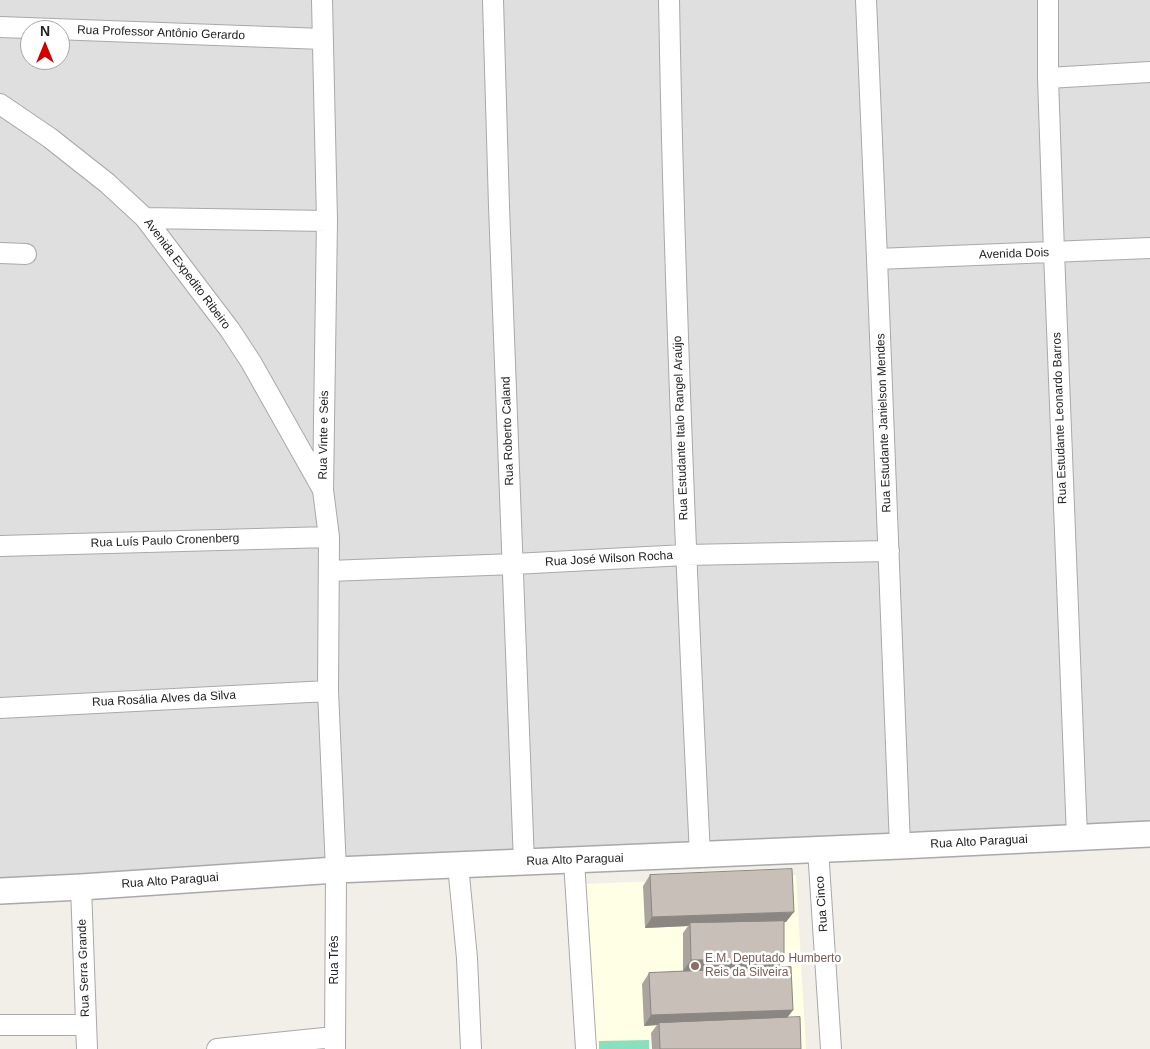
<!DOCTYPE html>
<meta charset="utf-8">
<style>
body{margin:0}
#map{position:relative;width:1150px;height:1049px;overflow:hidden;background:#f2efe9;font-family:Helvetica,sans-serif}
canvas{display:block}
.north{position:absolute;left:20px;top:20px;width:50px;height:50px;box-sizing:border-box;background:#fff;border:1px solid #a7a7a7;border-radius:50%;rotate:0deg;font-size:14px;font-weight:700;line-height:20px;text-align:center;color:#222}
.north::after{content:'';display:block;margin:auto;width:18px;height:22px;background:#d40000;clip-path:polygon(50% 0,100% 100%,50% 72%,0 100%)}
</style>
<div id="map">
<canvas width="1150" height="1049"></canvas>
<div class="north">N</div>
</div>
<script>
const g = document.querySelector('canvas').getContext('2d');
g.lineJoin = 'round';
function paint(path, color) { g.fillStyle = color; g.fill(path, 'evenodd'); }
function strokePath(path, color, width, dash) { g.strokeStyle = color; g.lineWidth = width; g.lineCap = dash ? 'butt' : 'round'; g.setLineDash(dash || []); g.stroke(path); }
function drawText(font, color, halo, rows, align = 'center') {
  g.font = font + ' Helvetica,sans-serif'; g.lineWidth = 5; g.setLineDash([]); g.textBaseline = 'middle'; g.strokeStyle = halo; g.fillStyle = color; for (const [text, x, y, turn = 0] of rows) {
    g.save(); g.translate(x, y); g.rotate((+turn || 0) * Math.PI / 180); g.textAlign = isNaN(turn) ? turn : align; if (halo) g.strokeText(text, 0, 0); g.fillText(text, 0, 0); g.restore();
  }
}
paint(new Path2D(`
 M0 0H1150V834L0 891ZM30 30H60V60H30Z`), '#e0dfdf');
paint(new Path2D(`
 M796 875 806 1049H594L584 884Z`), '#ffffe5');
paint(new Path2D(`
 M649 1040V1049H599V1041Z`), '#88e0be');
const minor = new Path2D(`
 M322 0 327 221 323 490 329 537 328 691 336 870 335 1049
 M493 0 499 206 524 863
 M669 0C674 285 686 570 700 855
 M866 0 877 259 900 846
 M1048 0V78L1054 252 1077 837
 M0 27 323 39
 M1048 78 1150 72
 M0 104 50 138 107 183 145 218 230 330 251 362 322 488
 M145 218 327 221
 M0 253 26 254
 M877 259 1150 248
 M0 546 329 537
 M329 571 514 564 685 555 889 551
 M0 708 328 691
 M818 849 831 1049
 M574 861 586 1049
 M458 865 467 958 471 1049
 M81 887 87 1049
 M0 1025H86
 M217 1049 334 1037`);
const tertiary = new Path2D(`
 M0 891 81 887 336 870 900 846 1150 834`);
strokePath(minor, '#a9a9a9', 22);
strokePath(tertiary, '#a9a9a9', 28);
strokePath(minor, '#fff', 20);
strokePath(tertiary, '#fff', 25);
paint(new Path2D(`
 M650 875 786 922H784L778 968 793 1010 787 1018 801 1049H652L651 1033 657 1025 644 1026 642 984 649 973 713 970 683 971V933L688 926 645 928 643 886Z`), '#aba49e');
paint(new Path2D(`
 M794 912 786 922 690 926V923L688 926 645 928 652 917Z
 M784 959 777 969 683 971 691 960Z
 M793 1010 785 1020 659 1023 657 1025 644 1026 651 1015Z`), '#8b8681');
const building = new Path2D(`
 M792 869 794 912 652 917 650 875Z
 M784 921V959L691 960 690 923Z
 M791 967 793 1010 651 1015 649 973Z
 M800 1017 801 1049H660L659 1023Z`);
paint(building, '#c7bfb8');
strokePath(building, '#8b8681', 1);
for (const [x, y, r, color] of [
 [695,966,5,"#8d6e63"]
]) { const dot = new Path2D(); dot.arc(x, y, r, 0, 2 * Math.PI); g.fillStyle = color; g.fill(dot); strokePath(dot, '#fff', 2); }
drawText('12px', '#222', '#fff', [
 ["Rua Professor Antônio Gerardo",161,33,2],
 ["Avenida Dois",1014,254,-2],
 ["Avenida Expedito Ribeiro",187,274,53],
 ["Rua Estudante Leonardo Barros",1060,418,-92],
 ["Rua Estudante Janielson Mendes",884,423,-92],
 ["Rua Estudante Italo Rangel Araújo",681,428,-92],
 ["Rua Roberto Caland",508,431,-92],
 ["Rua Vinte e Seis",324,435,-89],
 ["Rua Luís Paulo Cronenberg",165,541,-2],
 ["Rua José Wilson Rocha",609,559,-3],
 ["Rua Rosália Alves da Silva",164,699,-3],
 ["Rua Alto Paraguai",979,842,-3],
 ["Rua Alto Paraguai",575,860,-2],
 ["Rua Alto Paraguai",170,881,-4],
 ["Rua Cinco",822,904,-94],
 ["Rua Três",335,960,-90],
 ["Rua Serra Grande",84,968,-92]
]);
drawText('12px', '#785e54', '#fff', [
 ["E.M. Deputado Humberto",705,959],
 ["Reis da Silveira",705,973]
], 'left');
</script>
